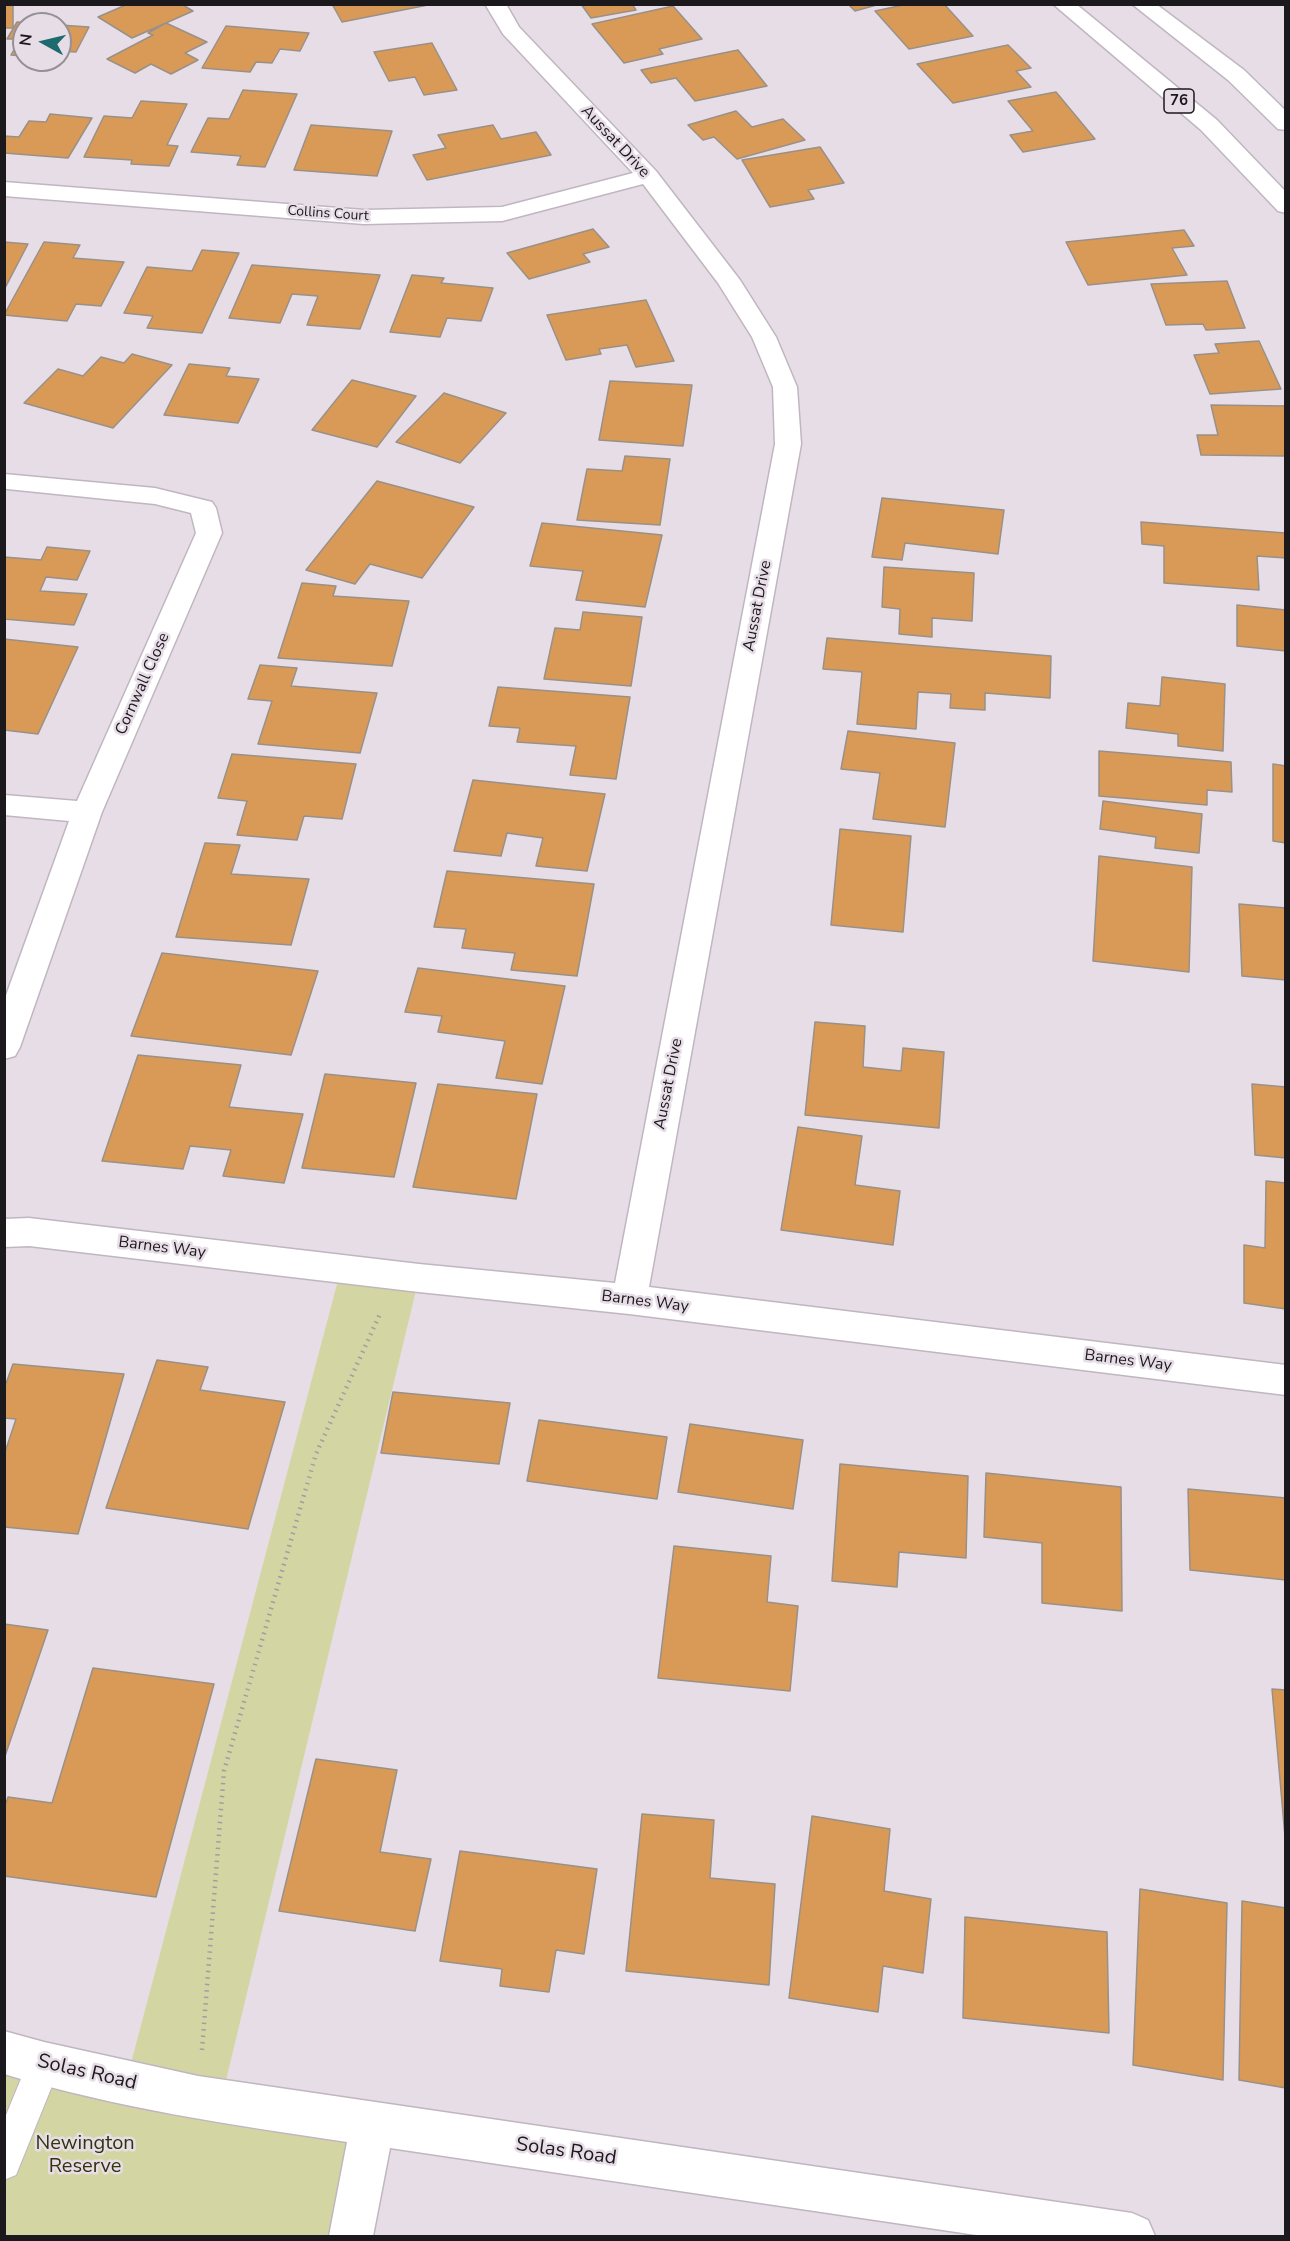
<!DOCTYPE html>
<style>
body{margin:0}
#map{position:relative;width:1290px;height:2241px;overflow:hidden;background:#e7dde7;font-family:"Nunito Sans",sans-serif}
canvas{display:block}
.frame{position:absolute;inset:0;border:6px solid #1c191d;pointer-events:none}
.north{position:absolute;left:12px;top:12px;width:60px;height:60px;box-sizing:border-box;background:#e7dde7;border:2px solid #968f96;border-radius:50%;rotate:278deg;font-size:16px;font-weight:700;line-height:24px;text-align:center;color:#1c191d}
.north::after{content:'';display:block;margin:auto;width:21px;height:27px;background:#1d6a6f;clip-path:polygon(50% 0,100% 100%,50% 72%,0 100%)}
</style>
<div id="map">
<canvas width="1290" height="2241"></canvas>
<div class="frame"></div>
<div class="north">N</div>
</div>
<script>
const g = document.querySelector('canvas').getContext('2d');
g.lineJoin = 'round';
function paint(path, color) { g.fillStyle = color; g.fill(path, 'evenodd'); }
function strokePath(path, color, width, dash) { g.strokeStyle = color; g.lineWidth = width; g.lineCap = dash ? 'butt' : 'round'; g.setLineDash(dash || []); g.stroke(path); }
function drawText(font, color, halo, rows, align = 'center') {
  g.font = font + ' "Nunito Sans",sans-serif'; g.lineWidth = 5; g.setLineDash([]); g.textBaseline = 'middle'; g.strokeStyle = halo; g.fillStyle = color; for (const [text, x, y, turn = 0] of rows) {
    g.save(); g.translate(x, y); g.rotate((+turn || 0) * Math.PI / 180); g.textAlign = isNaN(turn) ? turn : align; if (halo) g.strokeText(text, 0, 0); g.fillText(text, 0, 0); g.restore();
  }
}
paint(new Path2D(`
 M341 1269 419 1278 221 2101 373 2123 351 2236H5L4 2052 126 2082Z`), '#d3d6a2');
const building = new Path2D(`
 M4 4H13V28H4Z
 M128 4H181L193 11 132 38 98 17Z
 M332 4H433L342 22Z
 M581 4H632L636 10 591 18Z
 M848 4H880L855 11Z
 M908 4H944L973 36 909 49 875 11Z
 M673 6 702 39 659 49 663 54 624 63 592 24Z
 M17 22 48 24H24V56L11 55 20 39H7Z
 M166 23 207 42 185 53 198 60 171 74 151 64 135 73 107 59 153 35 148 33Z
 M60 25 89 27 76 52 60 51Z
 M226 26 309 33 300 51 280 49 272 63 256 62 250 72 202 68Z
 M432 43 457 90 424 95 415 77 389 81 374 52Z
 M1008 45 1031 68 1016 71 1031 87 953 103 917 64Z
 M738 50 767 86 695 101 676 78 651 83 641 70Z
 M243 90 297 94 265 167 237 165 241 156 191 152 208 118 229 119Z
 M1056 92 1095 139 1023 152 1010 135 1033 131 1008 101Z
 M141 101 187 104 167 145 178 146 169 166 131 164 132 160 84 157 104 116 132 118Z
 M736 111 752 127 783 119 805 140 737 159 714 137 703 140 688 125Z
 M50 114 92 118 68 158 4 153V136L19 137 29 121 46 122Z
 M311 125 392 131 377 176 294 170Z
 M493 125 501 139 536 132 551 155 427 180 413 155 446 148 438 135Z
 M820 147 844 183 808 190 814 199 770 207 742 160Z
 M593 229 609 247 583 254 590 262 529 279 507 253Z
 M1184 230 1194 246 1172 248 1187 275 1088 285 1066 242Z
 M4 242 28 244 4 290Z
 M44 242 80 245 73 258 124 262 101 306 76 304 67 321 4 315Z
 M202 250 239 253 202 333 147 328 153 316 124 313 147 267 192 271Z
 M252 265 380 275 360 329 307 325 318 296 292 294 280 323 229 318Z
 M412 275 444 278 441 283 493 288 481 321 447 318 440 337 390 332Z
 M1227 281 1245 328 1206 330 1203 324 1166 325 1151 284Z
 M646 300 674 361 636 367 627 345 599 349 601 354 566 360 547 315Z
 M1259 341 1281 389 1210 394 1194 355 1219 353 1215 344Z
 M132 354 172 365 113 428 24 403 58 369 83 376 101 357 124 363Z
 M189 364 230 368 226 376 259 379 238 423 164 415Z
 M352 380 416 396 377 447 312 430Z
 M610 381 692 385 683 446 599 440Z
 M444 393 506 413 460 463 396 442Z
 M1211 405 1286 406V456L1201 455 1197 435H1218Z
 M625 456 670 459 660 525 577 520 587 469 622 471Z
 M377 481 474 507 422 578 370 564 355 584 306 570Z
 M882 498 1004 510 998 554 905 543 902 560 872 557Z
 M1141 522 1285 533 1286 558 1257 556 1259 590 1164 583V546L1142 544Z
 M542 523 662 535 645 607 576 600 583 571 530 566Z
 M47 547 90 551 77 580 46 577 40 591 87 594 74 625 4 619V557L41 560Z
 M884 567 974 573 972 621 932 618V637L899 634 900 609 882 607Z
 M302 583 336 586 333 596 409 601 392 666 278 658Z
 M1237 605 1286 610V651L1237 646Z
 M583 612 642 617 631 686 544 679 555 628 580 630Z
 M827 638 1051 656 1050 698 985 693V710L950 708 951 694 918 692 916 729 857 724 862 672 823 669Z
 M4 639 78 647 38 734 4 730Z
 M260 665 297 668 291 686 377 693 360 753 258 744 272 701 248 699Z
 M1162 677 1225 684 1223 751 1178 746V734L1126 728 1128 703 1160 706Z
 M498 687 630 697 616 779 570 775 576 746 517 742 520 728 489 726Z
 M848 731 955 743 945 827 873 819 880 773 841 769Z
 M1099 751 1231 762 1232 792 1207 790V805L1099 796Z
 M232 754 356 764 342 819 304 816 297 840 237 835 247 801 218 798Z
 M1273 764 1286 766V843L1273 841Z
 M473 780 605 794 587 871 536 866 543 838 507 833 501 856 454 851Z
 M1103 801 1202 814 1199 853 1155 848 1156 837 1100 829Z
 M840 829 911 836 903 932 831 925Z
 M205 843 240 845 231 874 309 879 291 945 176 937Z
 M1099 856 1192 867 1189 972 1093 961Z
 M447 871 594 884 577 976 511 970 515 953 462 948 466 929 434 927Z
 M1239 904 1286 908V980L1242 976Z
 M162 953 318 971 291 1055 131 1036Z
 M418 968 565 986 542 1084 496 1078 505 1041 438 1032 442 1016 405 1012Z
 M815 1022 865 1026 863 1067 901 1071 903 1048 944 1052 939 1128 805 1115Z
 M138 1055 241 1065 229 1107 303 1114 284 1183 223 1176 231 1150 190 1146 183 1169 102 1161Z
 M325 1074 416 1083 394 1177 302 1168Z
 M438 1084 537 1094 516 1199 413 1187Z
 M1252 1084 1286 1087V1158L1255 1155Z
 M798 1127 862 1136 855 1185 900 1191 893 1245 781 1230Z
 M1266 1181 1286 1183V1309L1244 1303V1245L1265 1248Z
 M157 1360 208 1367 200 1390 285 1402 248 1529 106 1508Z
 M13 1364 124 1374 78 1534 4 1527V1455L16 1419 4 1418V1389Z
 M393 1392 510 1403 499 1464 381 1453Z
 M539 1420 667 1437 657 1499 527 1481Z
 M690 1424 803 1440 793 1509 678 1492Z
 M840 1464 968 1476 966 1558 899 1552 897 1587 832 1581Z
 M986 1473 1121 1487 1122 1611 1042 1603V1543L984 1537Z
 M1188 1489 1286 1498V1580L1190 1570Z
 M674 1546 771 1556 767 1602 798 1606 790 1691 658 1678Z
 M4 1624 48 1630 4 1759Z
 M93 1668 214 1684 156 1897 4 1876V1809L8 1797 52 1803Z
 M1272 1689 1286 1690V1848Z
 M316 1759 397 1770 380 1852 431 1859 415 1931 279 1911Z
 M642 1814 714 1820 710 1878 775 1884 769 1985 626 1971Z
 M812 1816 890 1829 884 1891 931 1899 923 1973 883 1966 878 2012 789 1998Z
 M460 1851 597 1869 584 1954 556 1950 549 1992 500 1986 502 1969 440 1961Z
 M1140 1889 1227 1903 1223 2080 1133 2065Z
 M1242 1901 1286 1908V2088L1239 2080Z
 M965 1917 1107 1932 1109 2033 963 2018Z`);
paint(building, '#da9a57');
strokePath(building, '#999087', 1.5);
const lane = new Path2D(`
 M44 2047 56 2052 61 2064 16 2175 4 2180V2120L32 2052Z`);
const street = new Path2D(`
 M485 4H506L519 27 656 171 740 280 776 337 797 387 801 444 649 1287 1286 1365V1395L629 1314 419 1292 29 1246 4 1247V1219L29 1218 419 1264 615 1283 775 444 773 387 752 337 718 283 643 184 502 221 364 224 4 196V182L364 210 502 207 633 173 503 34Z
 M4 474 155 488 212 502 216 508 222 533 102 812 20 1047 15 1056 4 1059V1001L69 821 4 815V795L77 801 196 533 191 513 155 504 7 489 4 488Z
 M4 2031 44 2042 198 2076 1132 2213 1148 2220 1155 2236H983L390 2148 373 2236H329L347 2142C232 2125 116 2108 4 2074Z`);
const primary = new Path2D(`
 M1053 4H1076L1217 120 1286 192V213L1278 211 1201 130Z
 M1132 4H1156L1244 70 1286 111V130L1278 129 1228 80Z`);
strokePath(lane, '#c0b6c0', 2);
strokePath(street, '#c0b6c0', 3);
strokePath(primary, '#c0b6c0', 3);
strokePath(new Path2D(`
 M202 2050 224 1771 316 1454 380 1314`), '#a39ca4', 4.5, [1.5, 5]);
paint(lane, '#fff');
paint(street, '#fff');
paint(primary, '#fff');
drawText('14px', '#1c191d', '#e7dde7', [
 ["Collins Court",328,214,4]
]);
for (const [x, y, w] of [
 [1179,101,30]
]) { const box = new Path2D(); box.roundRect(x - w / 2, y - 12, w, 24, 4.5); g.fillStyle = '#e7dde7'; g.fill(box); strokePath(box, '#1c191d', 1.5); }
drawText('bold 15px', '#1c191d', null, [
 ["76",1179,101]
]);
drawText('16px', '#1c191d', '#e7dde7', [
 ["Aussat Drive",615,142,47],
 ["Aussat Drive",758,606,-79],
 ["Cornwall Close",143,684,-66],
 ["Aussat Drive",669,1084,-79],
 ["Barnes Way",162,1248,7],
 ["Barnes Way",645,1302,7],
 ["Barnes Way",1128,1361,7]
]);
drawText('20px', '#1c191d', '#e7dde7', [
 ["Solas Road",87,2073,13],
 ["Solas Road",566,2152,8]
]);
drawText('20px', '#32330d', '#e7dde7', [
 ["Newington",85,2144],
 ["Reserve",85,2167]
]);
</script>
